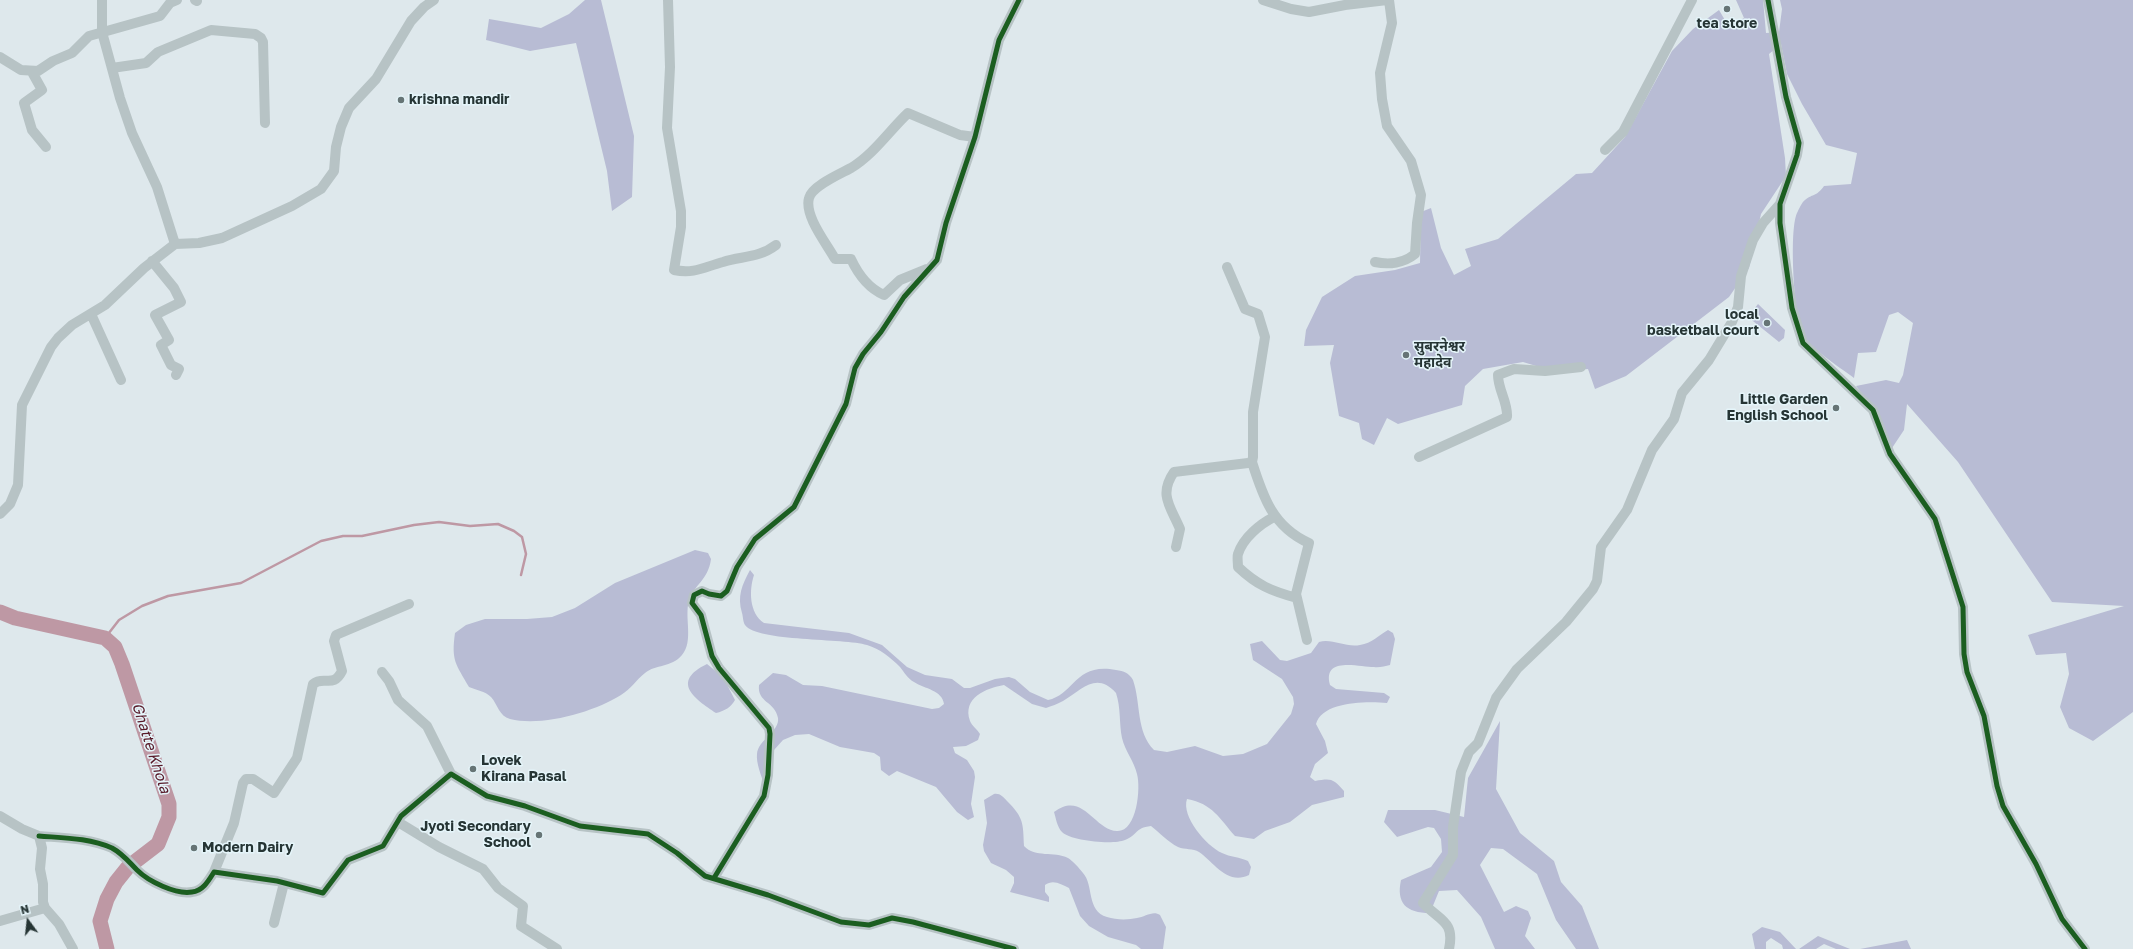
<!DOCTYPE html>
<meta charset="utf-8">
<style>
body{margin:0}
#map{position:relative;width:2133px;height:949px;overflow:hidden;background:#dee8ec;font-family:"Golos Text",sans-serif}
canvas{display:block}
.north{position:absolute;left:8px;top:901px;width:40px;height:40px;-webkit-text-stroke:3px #e5f5fa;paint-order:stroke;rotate:345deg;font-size:11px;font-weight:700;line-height:16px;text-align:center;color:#263535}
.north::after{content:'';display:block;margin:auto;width:14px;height:18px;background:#263535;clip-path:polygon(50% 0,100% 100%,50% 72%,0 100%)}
</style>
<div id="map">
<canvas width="2133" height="949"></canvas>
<div class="north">N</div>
</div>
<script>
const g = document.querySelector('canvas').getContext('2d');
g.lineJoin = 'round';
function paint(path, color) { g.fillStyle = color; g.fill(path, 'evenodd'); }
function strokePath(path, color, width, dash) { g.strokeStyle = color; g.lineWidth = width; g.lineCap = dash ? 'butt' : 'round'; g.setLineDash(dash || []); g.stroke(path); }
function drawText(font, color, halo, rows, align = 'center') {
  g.font = font + ' "Golos Text","Noto Sans Devanagari",sans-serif'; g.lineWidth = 3; g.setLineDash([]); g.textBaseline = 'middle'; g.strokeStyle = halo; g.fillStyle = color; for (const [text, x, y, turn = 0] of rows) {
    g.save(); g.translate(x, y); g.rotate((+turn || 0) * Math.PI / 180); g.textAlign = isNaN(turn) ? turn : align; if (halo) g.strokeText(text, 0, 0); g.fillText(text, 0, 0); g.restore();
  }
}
paint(new Path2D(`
 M585 0H601L634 136 632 197 612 211 607 171 576 43 530 51 486 40 489 19 541 28 569 14Z
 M1736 0H1763L1766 33 1779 32 1782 9 1780 0H2133V712L2093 741 2069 728 2060 707 2069 674 2066 653 2036 655 2028 635 2124 606 2052 602 1958 462 1907 404 1904 430 1892 448 1868 401 1856 386 1886 380 1899 383 1903 375 1913 323 1898 312 1889 315 1876 352 1858 353 1854 378C1840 367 1808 348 1801 331 1794 313 1789 230 1797 213 1799 209 1802 202 1805 200 1814 193 1816 197 1824 186L1851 184 1857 153 1826 145 1802 104 1787 74 1781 44 1769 54 1785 158 1786 176 1761 214 1749 268 1729 297 1626 376 1595 389 1588 369 1556 372 1523 362 1483 369 1465 386 1462 405 1398 424 1387 418 1374 445 1362 439 1359 423 1339 416 1330 363 1334 345 1304 346 1306 330 1322 297 1355 276 1395 270 1420 263 1421 212 1431 208 1441 248 1454 275 1471 266 1465 249 1498 239 1576 174 1592 173 1625 137 1672 51 1693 29 1719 10 1729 27 1744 18Z
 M1758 304 1785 330 1784 338 1779 342 1748 317Z
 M695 550 708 553 711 559C708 581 694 584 689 601 684 617 694 641 682 655 671 668 656 664 645 673 636 680 631 689 621 695 594 712 542 727 510 719 499 716 498 705 491 697 485 691 476 690 469 687 456 664 451 661 455 633L466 625 485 619H527L552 617 575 608 615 583Z
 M750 570 754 575C749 590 749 613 764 623L849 633 882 645 907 667 925 675 952 679 964 688H970L995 679 1009 677 1015 679 1030 692 1048 700C1074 695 1075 662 1116 670 1124 671 1129 673 1133 680 1141 703 1136 732 1154 750L1167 752 1195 746 1223 756 1243 754 1267 744 1291 714 1294 704 1293 697 1282 679 1253 660 1250 644 1262 641 1280 660 1287 661 1311 653 1319 642C1332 638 1346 648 1360 645 1372 643 1378 636 1388 630L1393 633 1395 639 1390 665C1385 666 1379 668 1374 667 1359 667 1322 656 1330 685L1336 689 1384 693 1390 697 1387 703C1368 701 1322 701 1316 724L1325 741 1328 753 1315 764 1310 777 1315 781C1332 778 1333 779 1344 791V797L1312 805 1290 822 1265 831 1254 839 1235 836C1219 818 1213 804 1187 799 1181 816 1206 846 1222 853 1230 857 1240 857 1248 861L1251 867 1249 875C1227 886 1213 861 1199 852 1193 848 1185 850 1178 847 1168 842 1160 833 1151 826 1134 828 1138 835 1125 840 1113 845 1071 841 1062 832 1057 827 1056 818 1054 812 1083 790 1094 830 1117 831 1137 832 1141 788 1137 774 1134 761 1125 751 1122 738 1119 723 1121 708 1116 693 1096 671 1082 690 1063 701 1058 704 1051 706 1046 708L1032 704 1004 685C986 688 962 698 970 721 972 726 977 729 980 734L978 740 966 746 953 747 955 753 967 760 974 771 975 777 971 804 974 817 968 820 957 812 936 787 897 771 889 776 881 770 880 757 874 753 840 747 809 734 795 735 783 740 774 750 764 784C761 775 756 763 757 754 758 740 780 731 778 718 775 701 757 703 759 685L773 673 786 675 803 685 822 686 932 709 939 708 944 704C942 690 925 689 914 682 908 679 904 672 900 667 890 657 880 649 867 645 845 638 757 642 745 625 743 622 743 616 742 613 737 596 742 585 750 570Z
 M707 664 723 677 735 700C731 707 725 711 716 713 695 699 670 682 707 664Z
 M1500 721 1496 789 1520 833 1554 861 1561 882 1582 906 1599 949H1576L1556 920 1537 874 1503 849 1491 848 1480 865 1504 912 1516 906 1528 911 1531 918 1525 936 1535 949H1495L1481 917 1457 890 1439 891 1430 913C1406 913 1396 903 1401 880L1431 867 1442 852 1441 839 1434 828 1428 827 1397 837 1384 822 1388 810H1435L1464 817 1468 778Z
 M994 794C1000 793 1003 797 1007 801 1024 818 1023 823 1024 846 1035 858 1054 851 1068 858 1073 861 1079 868 1083 873 1094 885 1086 911 1107 917 1116 920 1128 920 1137 918 1145 917 1153 910 1160 915L1166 927 1163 949H1141L1136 945 1108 937 1089 926 1080 916 1069 888C1061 884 1053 879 1045 885V892L1049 897V902L1010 892 1014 883V877L1006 870 991 863 984 851 983 845 987 823 984 800Z
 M1762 927 1780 932 1796 949H1783L1782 945 1771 938 1766 942V949H1755L1752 934Z
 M1818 936 1850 949H1836L1824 944 1816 949H1799Z
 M1907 940 1911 949H1860Z`), '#b8bcd4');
strokePath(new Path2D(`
 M105 638 119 620 142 606 168 596 241 583 321 541 343 536H362L414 525 439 522 470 526 498 524 514 531 522 537 526 554 521 575`), '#be98a4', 2.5);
strokePath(new Path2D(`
 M0 612 15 618 105 638 115 647 122 664 169 804V817L158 844 128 867 116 882 107 899 100 921 107 949`), '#be98a4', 15);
strokePath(new Path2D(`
 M102 0V32L120 98 132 133 157 187 175 244
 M195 0 197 1
 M668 0 670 67 667 128 681 211V227L674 270C695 274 704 267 723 262 742 256 759 258 776 245
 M1263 0 1291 9 1309 12 1345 5 1387 0
 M1768 0 1786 97 1799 143 1797 155 1780 204V223L1792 308 1803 343 1873 410 1890 454 1935 519 1963 607 1964 654 1967 672 1984 716 1997 786 2003 806 2036 864 2062 919 2085 949
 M0 57 21 70 38 71 53 61 72 53 89 36 160 16 170 3 177 0
 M112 68 146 63 158 52 211 30 255 34 261 38 263 42 265 123
 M32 72 42 90 24 103 32 130 46 147
 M1605 150 1623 132 1692 0
 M152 261 174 288 181 302 155 315 169 340 161 345 171 365 179 369 176 375
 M1375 262C1389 265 1404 263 1415 254L1417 223 1421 195 1411 161 1387 126 1382 99 1380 73 1392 23 1389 0
 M927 269 900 280 884 295C868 288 858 274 851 259H835C827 244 804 216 809 198 812 186 840 174 851 168 874 154 889 131 908 113L960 135 975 137
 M91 314 121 380
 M1419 457 1507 417C1508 402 1498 390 1498 375L1514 369 1545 371 1581 367
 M1252 462C1263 497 1273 527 1309 543L1296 594 1307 640
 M0 514 10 504 18 485 22 405 51 347 58 338 72 325 105 305 144 268 175 244 199 243 222 238 292 206 321 189 334 171 336 147 341 127 349 108 376 79 411 21 424 7 434 0
 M1274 517C1260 524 1243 538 1238 554 1237 557 1238 563 1238 567 1257 585 1271 591 1297 598
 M1176 547 1180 529C1171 507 1158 495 1174 472L1248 463 1252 462 1253 457V412L1265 337 1258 314 1245 309 1227 267
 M382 672 389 681 398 700 427 726 451 774
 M0 816 22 829 39 836 42 848 40 869 43 884V902L45 908 59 924 73 949
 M398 822 439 847 483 869 498 888 523 906 521 926 557 949
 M39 836C64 838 89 838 112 848 123 854 128 861 137 870 148 881 176 895 192 892 203 891 209 880 214 872L277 881 323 893 348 860 383 846 401 816 451 774 487 796 525 806 580 826 648 834 677 853 705 876 768 895 841 922 869 925 892 918 913 922 1014 949
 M214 872 234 823 243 783 246 779H253L274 793 297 758 313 684C324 675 333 689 342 671L334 641 336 635 409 604
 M714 878 764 796 768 775 770 734 769 728 719 668 712 656 701 615 692 603 694 595 702 591 709 594 721 596 727 591 737 567 755 539 794 507 846 404 855 368 863 354 881 332 904 297 937 260 946 223 975 137 999 40 1019 0
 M0 921 45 908
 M274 923 284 883
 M1449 949C1455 921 1440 921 1423 903L1453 855V827L1461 772 1469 752 1478 743 1496 698 1517 669 1566 622 1593 589 1597 581 1601 547 1627 510 1652 450 1674 419 1682 393 1709 360 1732 322 1738 307 1741 276 1753 240 1763 223 1780 204`), '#b7c3c5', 10);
strokePath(new Path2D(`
 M1768 0 1786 97 1799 143 1797 155 1780 204V223L1792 308 1803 343 1873 410 1890 454 1935 519 1963 607 1964 654 1967 672 1984 716 1997 786 2003 806 2036 864 2062 919 2085 949
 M39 836C64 838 89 838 112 848 123 854 128 861 137 870 148 881 176 895 192 892 203 891 209 880 214 872L277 881 323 893 348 860 383 846 401 816 451 774 487 796 525 806 580 826 648 834 677 853 705 876 768 895 841 922 869 925 892 918 913 922 1014 949
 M714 878 764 796 768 775 770 734 769 728 719 668 712 656 701 615 692 603 694 595 702 591 709 594 721 596 727 591 737 567 755 539 794 507 846 404 855 368 863 354 881 332 904 297 937 260 946 223 975 137 999 40 1019 0`), '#1b5e20', 5);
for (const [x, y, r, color] of [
 [1727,9,4,"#667475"],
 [401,100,4,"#667475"],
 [1767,323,4,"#667475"],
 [1406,355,4,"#667475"],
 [1836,408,4,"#667475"],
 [473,769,4,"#667475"],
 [539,835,4,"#667475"],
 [194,848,4,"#667475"]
]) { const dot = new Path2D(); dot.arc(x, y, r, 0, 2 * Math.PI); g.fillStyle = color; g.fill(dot); strokePath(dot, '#e5f5fa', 1.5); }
drawText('bold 14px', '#263535', '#e5f5fa', [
 ["tea store",1727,24,"center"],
 ["krishna mandir",409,100],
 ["local",1759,315,"right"],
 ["basketball court",1759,331,"right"],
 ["सुबरनेश्वर",1414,347],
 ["महादेव",1414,363],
 ["Little Garden",1828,400,"right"],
 ["English School",1828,416,"right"],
 ["Lovek",481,761],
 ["Kirana Pasal",481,777],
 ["Jyoti Secondary",531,827,"right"],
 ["School",531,843,"right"],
 ["Modern Dairy",202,848]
], 'left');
drawText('italic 15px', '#581a29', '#e5f5fa', [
 ["Ghatte Khola",151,748,72]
]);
</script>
